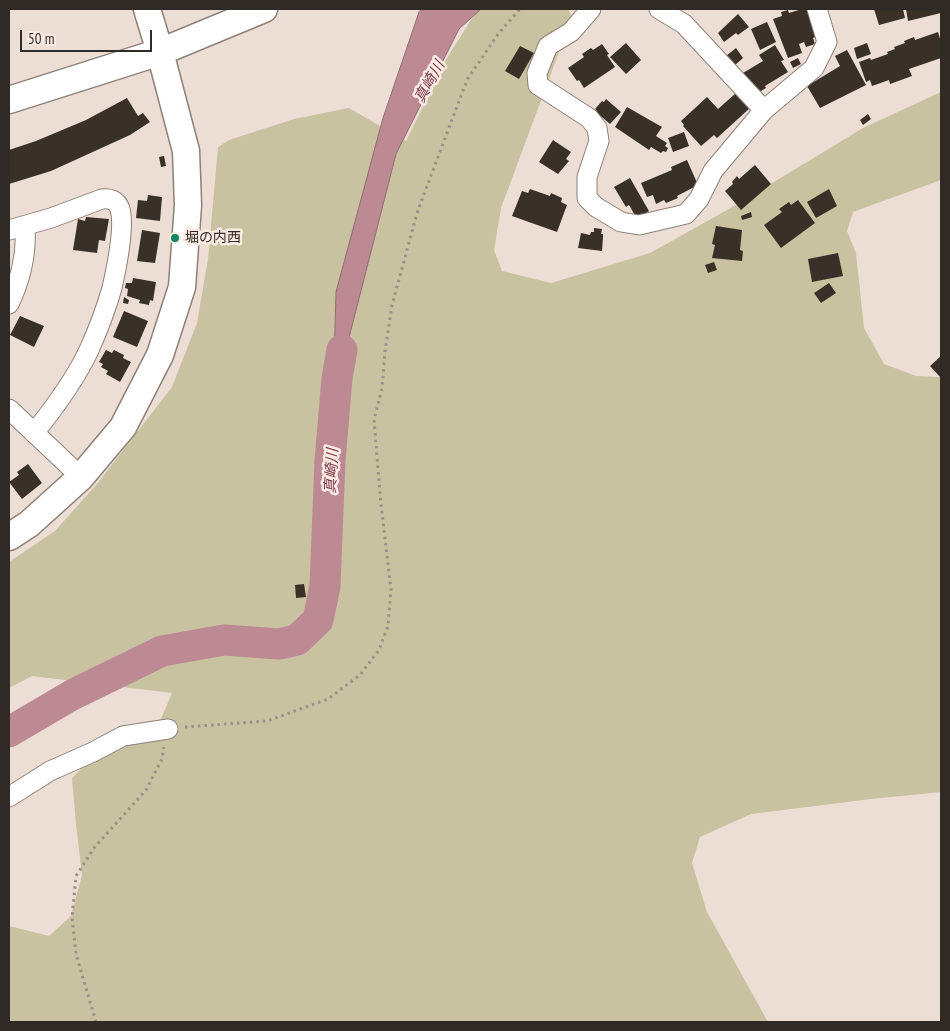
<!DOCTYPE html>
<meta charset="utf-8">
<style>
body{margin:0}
#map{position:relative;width:950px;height:1031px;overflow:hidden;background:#edded5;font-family:"PT Sans Narrow",sans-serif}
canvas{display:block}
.frame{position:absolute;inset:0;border:10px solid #302a27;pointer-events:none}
.scale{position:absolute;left:20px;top:30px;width:132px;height:22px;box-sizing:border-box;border:2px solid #302a27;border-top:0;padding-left:6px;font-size:15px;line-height:18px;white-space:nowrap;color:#302a27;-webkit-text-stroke:4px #fbebe2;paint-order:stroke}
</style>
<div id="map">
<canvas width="950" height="1031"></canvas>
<div class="frame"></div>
<div class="scale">50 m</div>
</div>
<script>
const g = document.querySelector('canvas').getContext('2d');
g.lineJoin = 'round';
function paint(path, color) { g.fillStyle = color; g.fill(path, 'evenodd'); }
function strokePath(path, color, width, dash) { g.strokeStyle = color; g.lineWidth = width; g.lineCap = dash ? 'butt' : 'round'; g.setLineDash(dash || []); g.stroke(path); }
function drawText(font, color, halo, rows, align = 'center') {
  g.font = font + ' "PT Sans Narrow","Noto Sans JP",sans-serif'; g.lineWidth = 5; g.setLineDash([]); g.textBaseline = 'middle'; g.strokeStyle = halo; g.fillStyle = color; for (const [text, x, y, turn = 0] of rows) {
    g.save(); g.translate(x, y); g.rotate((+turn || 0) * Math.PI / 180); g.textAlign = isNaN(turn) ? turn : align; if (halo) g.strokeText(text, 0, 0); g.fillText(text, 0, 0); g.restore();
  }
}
paint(new Path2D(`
 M478 9H568L572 17 501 208 494 250 502 271 551 283 650 253 736 205 863 128 941 92V180L853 212 847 231 856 253 864 328 884 364 916 376 941 377V792L871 799 751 814 700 837 692 863 707 912 768 1022H9V926L49 936 71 916 82 875 76 825 72 778 86 764 161 719 172 693 32 676 9 688V562L55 531 97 484 172 387 197 323 208 259 218 147 229 140 294 119 349 108 406 141 447 58Z`), '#c8c2a1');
const water = new Path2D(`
 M422 9H481L459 29 396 154 333 400 336 292 383 118 419 12Z`);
paint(water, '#bd8992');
strokePath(water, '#936c72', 1);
strokePath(new Path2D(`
 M9 732 72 695 162 651 224 640 279 644 297 640 318 620 325 586 330 461 337 378 342 350`), '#bd8992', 31);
paint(new Path2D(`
 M802 9H808L818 36 813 38 815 44 806 47 804 42 799 44 802 53 788 58 773 19 782 16 781 12 788 10 789 13Z
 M874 9H903L905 18 879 25Z
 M906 9H941V13L908 21Z
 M738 14 749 27 738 35 736 33 724 42 718 33Z
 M767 22 776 42 760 50 751 29Z
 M938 32 941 42V58L909 69 912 76 890 84 889 80 872 86 870 80 866 82 859 62 870 58 871 60 888 54 887 52 895 49 894 47 905 43 904 41 914 37 915 40Z
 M626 43 641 60 626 74 610 57Z
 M867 43 871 54 857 59 854 48Z
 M602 44 609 54 607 55 615 67 584 88 579 80 577 81 568 68 584 57 582 54 591 48 593 50Z
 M775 45 784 60 781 61 788 72 765 86 766 88 756 94 743 73 763 61 759 55Z
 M520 46 534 53 519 79 505 71Z
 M736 48 743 58 734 66 726 56Z
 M847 50 866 85 820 108 807 86 840 66 835 56Z
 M798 58 801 64 793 68 790 62Z
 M736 93 750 108 717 138 714 135 701 146 683 126 684 125 681 121 707 97 718 109Z
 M127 98 138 116 143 113 150 122 130 135 51 171 9 184V150L36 141 86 120Z
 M606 99 621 112 610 124 596 112 597 111 595 109 602 101 604 102Z
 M627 107 662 127 656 136 667 143 665 146 668 148 666 152 663 151 661 153 651 147 649 150 615 127Z
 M868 114 871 119 863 125 860 120Z
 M684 132 689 146 673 152 668 138Z
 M553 140 571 152 566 159 569 161 558 174 539 162Z
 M164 156 166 166 161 167 159 157Z
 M687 160 698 185 677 196 678 198 666 203 664 200 656 204 653 195 647 197 641 183 672 170 671 167Z
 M755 165 771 184 741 210 725 191 733 184 732 182 737 176 739 179Z
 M630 178 649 211 637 219 629 205 626 207 614 187Z
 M530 189 550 196 551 193 562 198 561 202 567 205 557 232 512 216 522 191 528 193Z
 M829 189 837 206 816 218 807 202Z
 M148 195 162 197 160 221 136 218 138 200 147 201Z
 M798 200 815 223 781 248 764 225 782 212 779 209 789 202 791 205Z
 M751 212 752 217 742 220 741 216Z
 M86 217 109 219 105 241 99 240 97 253 73 250 78 219 85 221Z
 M716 226 742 230 740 250 743 251 742 261 712 258 715 245 712 244Z
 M594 228 602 229 601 234H603V237L602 251 578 248 581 233 590 235 591 232H594Z
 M142 230 160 233 155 263 137 261Z
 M838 253 843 276 812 282 808 259Z
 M714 262 717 270 708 273 705 265Z
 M133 278 156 282 153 301 150 300 149 305 139 303 140 300 127 296 128 289 125 288 126 283H132Z
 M829 283 836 293 821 303 814 293Z
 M124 297 129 300 128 304 123 303Z
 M124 311 148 321 137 347 113 337Z
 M20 316 44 326 34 347 10 335Z
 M106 350 112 353 114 350 124 355 123 358 131 362 120 382 106 374 108 371 101 367 103 364 99 362Z
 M941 356V378L930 366Z
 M28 464 42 483 22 499 9 482 19 475 17 472Z
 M304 584 306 597 296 598 295 585Z`), '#393127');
const street = new Path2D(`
 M591 9 571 32 548 46 537 73 538 85 589 118 597 128 599 141 587 177V198L596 207 621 222 639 225 686 214 699 199 713 171 764 110
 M659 9 684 24 764 110 814 68 827 42 817 9
 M9 230 51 218 102 199C110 198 117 200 120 209 125 226 116 270 112 288 106 309 98 330 89 350 75 380 55 407 34 433
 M9 304C21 279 27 254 25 226
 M9 409 81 477
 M9 797 50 771 93 752 123 736 168 729`);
const secondary = new Path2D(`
 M9 100 160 52 264 9
 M9 537 29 524 81 477 123 427 160 355 182 287 188 205 186 151 160 52 147 9`);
strokePath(street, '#8d8077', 21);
strokePath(secondary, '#8d8077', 29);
strokePath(new Path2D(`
 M185 727 267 721 328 699 360 675 379 650 388 626 391 590 381 504 374 420 382 388 385 352 392 305 418 210 467 80 498 34 520 9
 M96 1022 76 954 72 917 76 876 94 848 146 790 162 759 164 747`), '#9b908a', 3, [2.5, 4]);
strokePath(street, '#fff', 19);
strokePath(secondary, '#fff', 26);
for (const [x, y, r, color] of [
 [175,238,5,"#0f8564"]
]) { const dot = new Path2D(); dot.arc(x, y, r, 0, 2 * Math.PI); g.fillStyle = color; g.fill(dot); strokePath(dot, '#fbebe2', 2); }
drawText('14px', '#302a27', '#fbebe2', [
 ["堀の内西",185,238]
], 'left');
drawText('italic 15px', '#7a3747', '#fbebe2', [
 ["真崎川",430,82,-61],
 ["真崎川",332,471,-87]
]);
</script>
